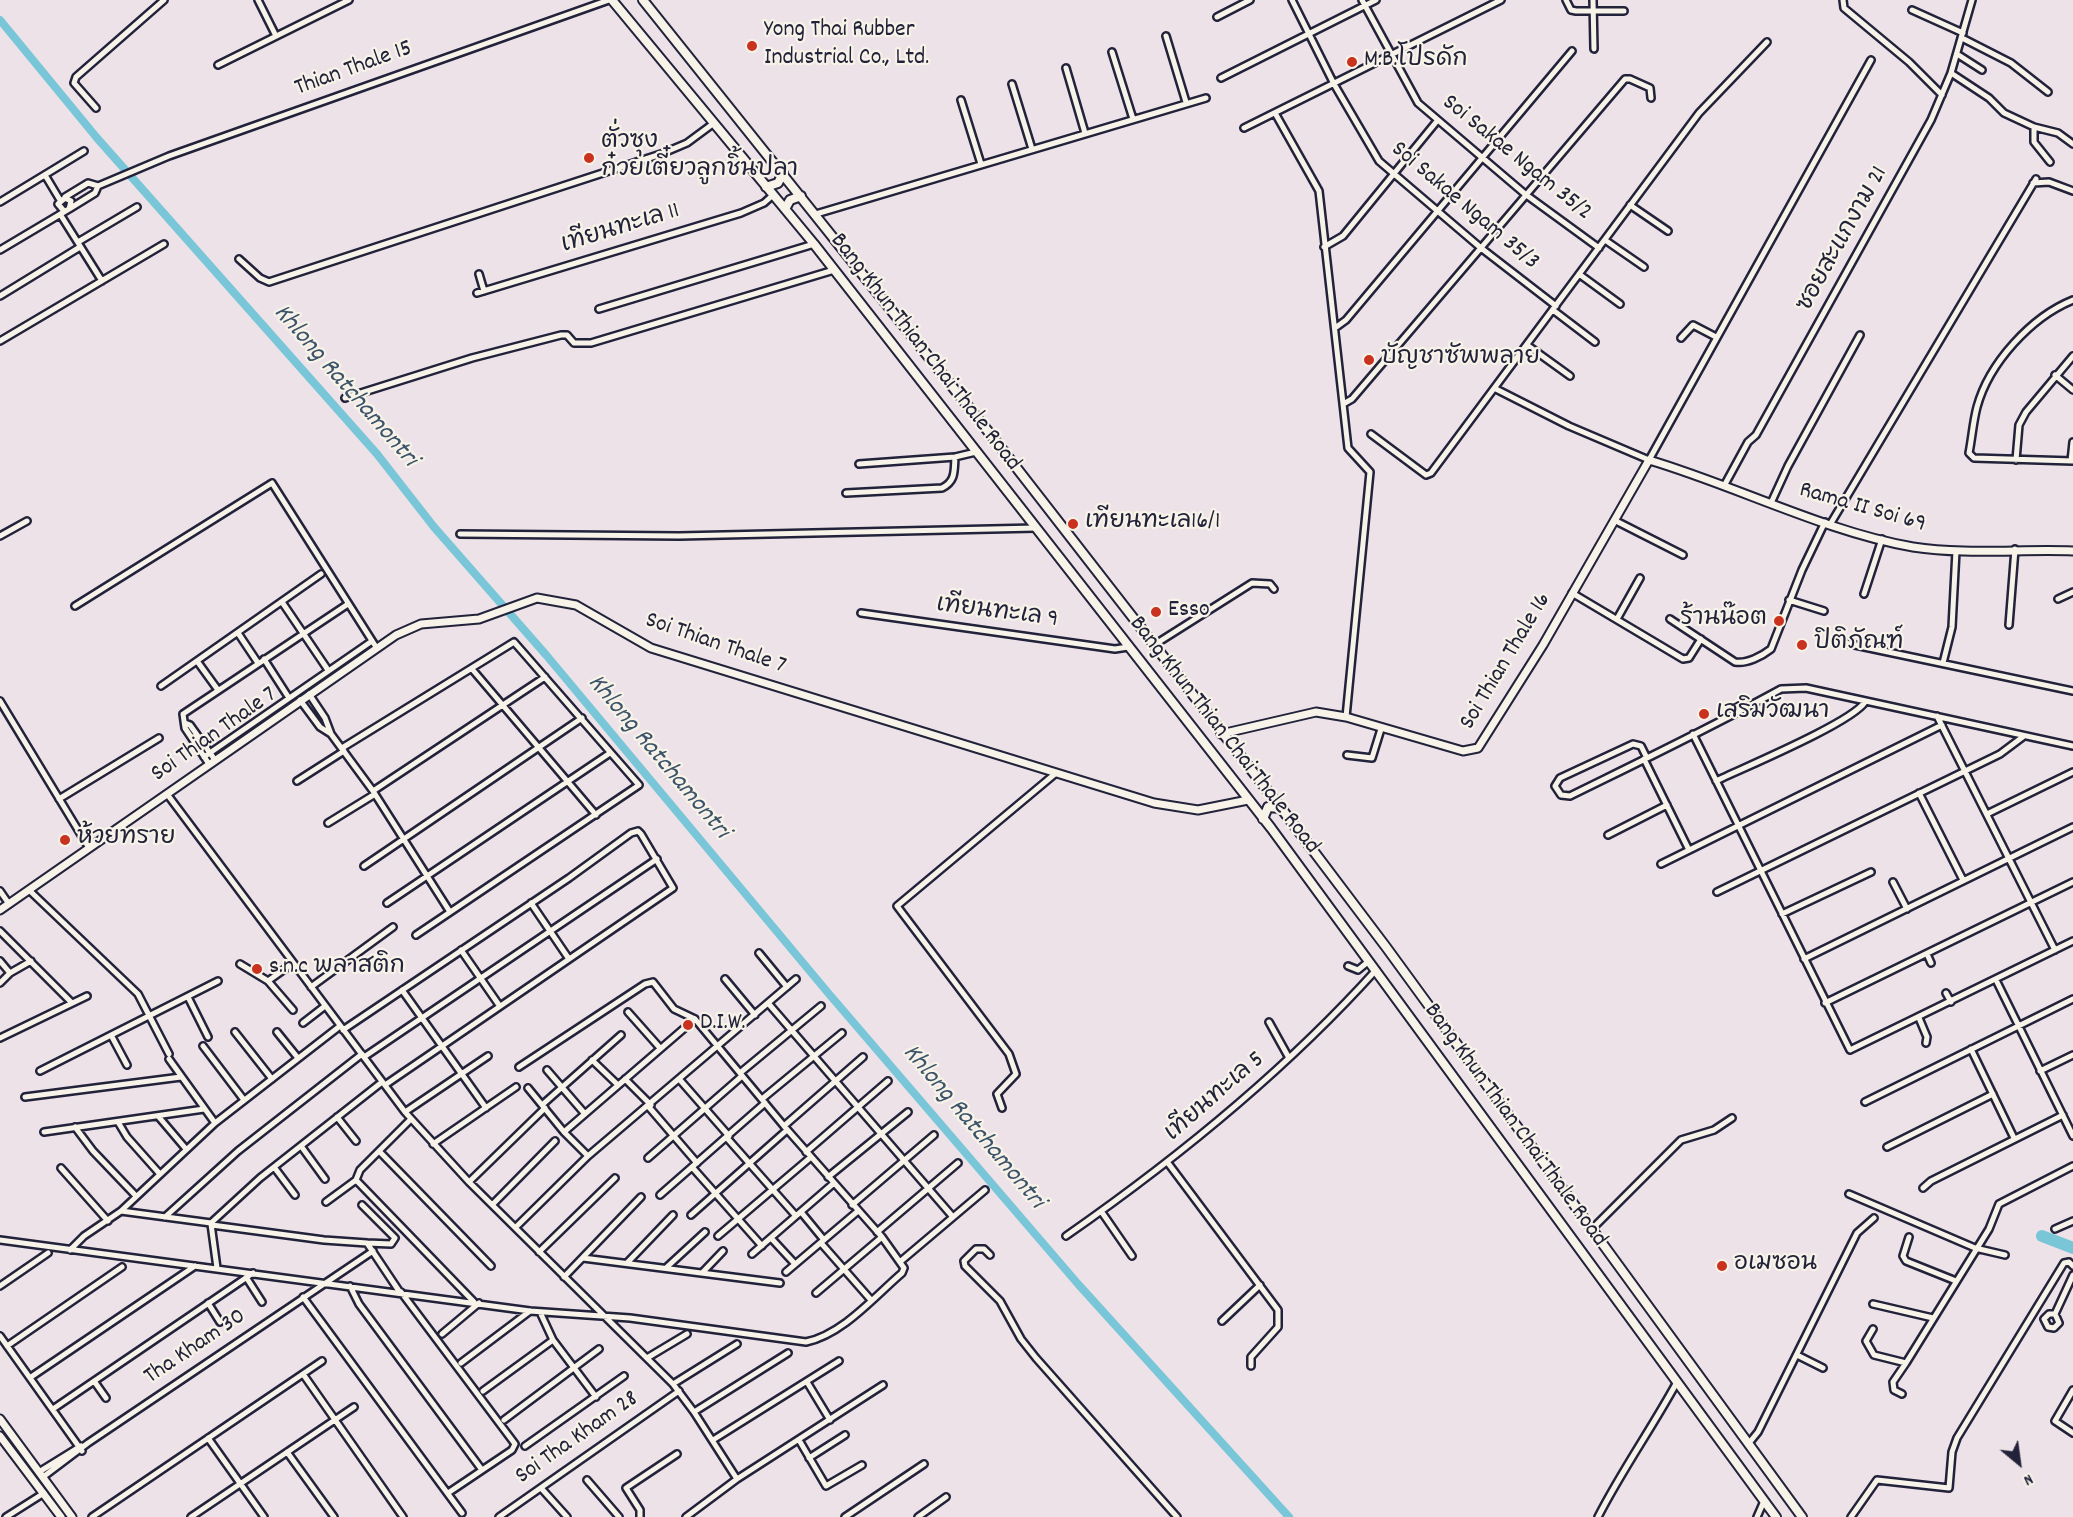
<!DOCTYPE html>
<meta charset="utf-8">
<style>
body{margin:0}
#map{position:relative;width:2073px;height:1517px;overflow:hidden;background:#ede2e7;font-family:Dekko,sans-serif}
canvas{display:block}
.north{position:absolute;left:1989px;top:1433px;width:60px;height:60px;-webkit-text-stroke:4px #f7f3e8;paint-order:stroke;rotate:151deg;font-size:16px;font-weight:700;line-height:24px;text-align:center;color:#22223b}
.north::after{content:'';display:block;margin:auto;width:21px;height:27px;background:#22223b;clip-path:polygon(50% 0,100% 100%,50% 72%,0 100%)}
</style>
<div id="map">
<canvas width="2073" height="1517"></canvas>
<div class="north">N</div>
</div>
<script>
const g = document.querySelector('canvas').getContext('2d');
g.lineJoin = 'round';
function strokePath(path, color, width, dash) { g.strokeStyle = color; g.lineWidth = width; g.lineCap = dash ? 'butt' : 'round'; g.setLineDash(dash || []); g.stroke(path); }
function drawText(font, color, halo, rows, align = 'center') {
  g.font = font + ' Dekko,"Playpen Sans Thai",sans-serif'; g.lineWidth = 4.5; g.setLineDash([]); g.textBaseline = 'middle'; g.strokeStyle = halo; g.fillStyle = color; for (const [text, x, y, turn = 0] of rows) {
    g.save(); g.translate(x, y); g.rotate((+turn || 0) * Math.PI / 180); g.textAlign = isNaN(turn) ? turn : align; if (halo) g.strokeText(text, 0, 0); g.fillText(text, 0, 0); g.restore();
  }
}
strokePath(new Path2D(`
 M0 20 97 138 377 454 434 527 547 656 829 994 1078 1284 1289 1517`), '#7ac6d9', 8);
strokePath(new Path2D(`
 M2042 1236 2073 1248`), '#7ac6d9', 12);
const minor = new Path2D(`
 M258 0 276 36
 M1292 0 1334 84 1379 161 1481 248 1556 306
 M1362 0 1418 103 1525 194 1599 248
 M1566 0 1571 10 1576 11H1624
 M1593 0 1594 49
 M1843 0 1844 8 1909 62 1942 95
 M1912 10 1963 33
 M1217 17 1250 0
 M1166 36 1186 102
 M1962 38 2011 63 2048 92
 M1112 52 1133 119
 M1957 54 1982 70
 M218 65 349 0
 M1066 68 1085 133
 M1951 73 1989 98 2004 113 2034 127 2058 133 2073 144
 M1221 78 1376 0
 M1012 84 1032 149
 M961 100 981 164
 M96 108 74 83 76 77 164 0
 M1275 113 1319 191 1348 448 1370 472 1346 717
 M2034 127V142L2050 162
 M1244 128 1501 0
 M45 175 60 200
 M2033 183 2049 182 2073 191
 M65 197 88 183 98 186
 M0 202 84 151
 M1630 205 1668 231
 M69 209 95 193 98 186 169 156 609 0
 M60 214 102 281
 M816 214 1206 98
 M1605 240 1644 267
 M78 242 137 207
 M1324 247 1343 236 1437 121
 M0 250 69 209 71 201 65 198 58 204 64 211
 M239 259 260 278 269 282 661 154 687 143 714 123
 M479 274 484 291
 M1579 274 1620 304
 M477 293 741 213 764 203 773 195
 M0 296 80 247
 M2073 300C2031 317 1989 363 1977 407 1973 422 1972 438 1969 453L1974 458 2073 461
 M599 309 814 244
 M1553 310 1595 342
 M1335 328 1346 320 1572 51
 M1681 338 1693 325 1716 337
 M0 341 164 244
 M1527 345 1570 376
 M2055 375 2073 390
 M1496 389 1569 426 1649 460 1871 60
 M345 398 472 358 561 335H567L574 343H591L834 270
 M1345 403 1352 399 1625 79H1630L1650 88 1651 98
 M1371 434 1426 475 1431 473 1699 113 1767 42
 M2016 460 2019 425 2026 412 2073 356
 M2071 461 2073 442
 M859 464 955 457 976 452
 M1724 486 1748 442 1756 435 1931 120 1951 73 1972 0
 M846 493 942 488C956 481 954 471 955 457
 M1771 503 1788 466 1860 335
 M1616 521 1683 555
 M1831 523 2036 179
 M460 534 679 536 1036 528
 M0 536 27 521
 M1572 593 1683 659 1689 658 1701 639
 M1864 594 1882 539
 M2058 599 2073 592
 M1789 600 1824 611
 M282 602 328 670
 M75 606 272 483 376 647
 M861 613 1115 649 1128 647
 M1617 619 1640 578
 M1670 619 1735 662C1747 664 1762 656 1771 649L1802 570 1825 522
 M2009 625 2015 549
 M238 633 258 663
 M1836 641 2073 691
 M1154 645 1252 583 1270 584 1274 589
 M264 659 289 698
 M197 661 218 690
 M1943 663 1952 627 1956 551
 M472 669 596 815
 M161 686 321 574
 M309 694 325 718 331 734 373 791 450 912
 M300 700 320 727 331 734
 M0 701 89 848
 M1937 716 2055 950
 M185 723 190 725 215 760
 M1693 734 1850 1050 2073 941
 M342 748 514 642 639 785 416 935
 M1347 755 1372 758 1381 729
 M204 757 372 641
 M1647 758 1641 746 1633 744 1560 778 1555 786 1561 795 1570 796C1641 761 1712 727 1781 689L1806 688 2073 746
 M1644 759 1689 850
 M209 764 185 728 183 714 348 604
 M297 781 344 751
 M1716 781C1745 767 1851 723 1865 702
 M373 791 545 677
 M1919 793 1963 880
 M167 794 405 1112 469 1182 673 1384 694 1412 737 1479
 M59 799 159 738
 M1987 814 2073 772
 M328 823 375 794
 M1608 835 1667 805
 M1661 864 1942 725
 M364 866 582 718
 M1893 882 1907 909
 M29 890 138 994 169 1054
 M0 891 9 904
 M1717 892 2000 754 2024 736
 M387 903 610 753
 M531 903 569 959
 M1782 914 1871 872
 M0 931 72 1003
 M461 950 499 1005
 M759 953 787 987
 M1927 954 1931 963
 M1804 959 2073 827
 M0 961 10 973
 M240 964 268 981 293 1010
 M1348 966 1358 970 1369 961
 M725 979 755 1015
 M1996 980 2073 1136
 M268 981 293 963
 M0 983 10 973 31 961
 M311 987 393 927
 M402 990 486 1108
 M1946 993 1951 1002
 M188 997 208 1037
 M768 1003 953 1217
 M1825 1003 2073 882
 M628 1012 660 1048
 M1919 1018 1927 1037 1926 1043
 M1269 1022 1289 1058
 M303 1023 325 1006
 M343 1030 569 878 631 833 638 831 641 834 673 888 385 1085
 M235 1032 272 1079
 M277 1032 298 1058
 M111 1035 127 1065
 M0 1038 87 996
 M203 1046 244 1100
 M1971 1049 2014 1138
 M364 1057 657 859
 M169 1059 215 1123
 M592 1060 618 1085
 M547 1070 585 1114
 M40 1071 218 981
 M2040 1071 2073 1055
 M740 1073 821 1006
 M625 1079 651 1105
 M680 1080 729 1136
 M528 1088 564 1132 588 1156 796 979
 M25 1097 181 1077
 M762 1099 842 1033
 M1865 1102 2073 999
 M542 1105 621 1035
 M648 1106 697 1163
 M1002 1108 997 1094 1016 1074 1009 1054 897 906 1056 773
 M405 1112 488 1056
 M158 1116 186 1149
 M337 1117 356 1141
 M118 1122 127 1137 159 1173
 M784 1126 863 1057
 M75 1127 93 1151 136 1196
 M44 1132 204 1109
 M564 1132 695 1019
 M727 1138 796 1216
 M433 1144 516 1087
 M301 1146 325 1179
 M1887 1147 1993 1094
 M379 1151 491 1266
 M806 1152 888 1081
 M648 1158 742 1076
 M1168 1163 1278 1310V1327L1251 1357V1366
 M274 1167 295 1195
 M692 1167 762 1246
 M61 1168 108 1221
 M828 1177 908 1112
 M356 1180 474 1302
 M469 1182 545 1108
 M1923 1188 1931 1181 2063 1115
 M1849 1194 1975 1248 2005 1255
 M660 1195 765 1103
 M326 1202 356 1180 360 1170 411 1119
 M493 1204 555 1141
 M362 1205 395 1238 391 1244 367 1243
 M852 1205 934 1135
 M121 1211 211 1223 260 1178 382 1082
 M1101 1211 1132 1256
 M801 1212 824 1240
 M691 1215 787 1130
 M165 1217 238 1151 362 1054
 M211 1224 217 1268
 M212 1225 324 1240 367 1243 399 1291
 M516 1227 588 1156
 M1592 1229 1681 1140 1714 1130 1732 1118
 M2055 1229 2073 1221
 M877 1232 958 1163
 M718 1236 811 1157
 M1066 1236C1178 1158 1284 1072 1376 970
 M1909 1237 1903 1256 1906 1261 1956 1281
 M771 1238 795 1264
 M0 1240 530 1311 630 1318 806 1342C843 1334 874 1297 902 1273L904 1268 882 1237 784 1126 695 1019 674 1009 653 982 645 984 519 1067
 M821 1243 871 1300
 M70 1250 84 1236 121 1211 215 1123 340 1026
 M539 1252 615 1178
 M752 1254 834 1183
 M990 1255 984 1249H976L964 1261 965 1266 1000 1301 1021 1339 1036 1358 1177 1517
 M583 1258 780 1283
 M901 1261 985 1190
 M627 1263 673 1215
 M667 1267 705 1232
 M786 1272 858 1211
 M702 1273 723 1251
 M246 1277 262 1302
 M564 1277 641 1197
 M0 1286 48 1253
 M350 1286 359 1304 482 1470
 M401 1292 515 1444 512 1450 448 1493
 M816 1293 882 1237
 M303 1297 462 1513
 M208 1303 220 1322
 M1873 1304 1933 1318
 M540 1312 553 1340 596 1397
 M2055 1314H2049L2044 1319 2048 1327 2054 1328 2059 1323 2055 1314 2073 1275
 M1222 1321 1260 1285
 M1873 1329 1866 1341 1874 1355 1906 1363 1989 1229 1999 1204 2073 1166
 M442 1334 479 1303
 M0 1336 82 1451
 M7 1346 122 1267
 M1797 1355 1823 1368
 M647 1358 687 1334
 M461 1363 530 1311
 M303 1374 403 1517
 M31 1377 195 1266
 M94 1381 106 1398
 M807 1382 830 1420
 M673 1384 737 1344
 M2073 1390 2055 1421 2073 1433
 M483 1391 553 1340
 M1902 1394 1894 1390 1893 1382 1906 1363
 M53 1409 253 1273
 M694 1412 788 1353
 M504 1420 599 1349
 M208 1438 264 1517
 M713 1440 839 1361
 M799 1440 826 1486 862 1465
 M1749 1443 1758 1432 1857 1233 1874 1218
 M525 1446 624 1376
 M287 1452 334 1517
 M809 1458 845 1435
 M39 1472 81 1446
 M43 1477 88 1443 373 1251
 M587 1480 619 1517
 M541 1488 567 1517
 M6 1517 44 1493
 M92 1517 322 1361
 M191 1517 354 1407
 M499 1517 679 1391
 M640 1517V1510L626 1488 677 1454
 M686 1517 737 1479 883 1385
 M845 1517 924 1464
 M918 1517 946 1497
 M1598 1517C1622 1470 1652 1428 1677 1382
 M1757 1517 1764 1501
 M1851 1517 1877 1480 1949 1488 1952 1452 1957 1438 2064 1263 2069 1262 2073 1266`);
const tertiary = new Path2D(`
 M1221 734 1316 712 1346 717 1463 751 1478 748 1543 645 1649 460C1734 485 1826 532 1913 547 1965 555 2020 549 2073 551
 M0 910 396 635 421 624 479 619 537 598 576 605 651 648 1154 803 1198 810 1248 800
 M0 1419 72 1517
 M0 1436 61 1517`);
const secondary = new Path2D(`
 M612 0 814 244 1271 828 1776 1517
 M643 0 991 435 1281 808 1386 947 1802 1517
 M766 187 778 183 783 173
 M785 209 790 200 801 196
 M1263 819 1268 807 1280 808`);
strokePath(minor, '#22223b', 10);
strokePath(tertiary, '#22223b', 11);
strokePath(secondary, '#22223b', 12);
strokePath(minor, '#f7f3e8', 5);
strokePath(tertiary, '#f7f3e8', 7);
strokePath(secondary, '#f7f3e8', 8);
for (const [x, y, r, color] of [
 [752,46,6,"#c8321e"],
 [1352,62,6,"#c8321e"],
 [589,158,6,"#c8321e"],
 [1369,360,6,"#c8321e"],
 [1073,524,6,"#c8321e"],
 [1156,612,6,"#c8321e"],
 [1779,621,6,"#c8321e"],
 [1802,645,6,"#c8321e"],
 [1704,714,6,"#c8321e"],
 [65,840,6,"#c8321e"],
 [257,969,6,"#c8321e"],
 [688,1025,6,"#c8321e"],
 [1722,1266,6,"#c8321e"]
]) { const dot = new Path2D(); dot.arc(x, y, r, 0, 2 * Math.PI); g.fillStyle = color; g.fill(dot); strokePath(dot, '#f7f3e8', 2); }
drawText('24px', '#22223b', '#f7f3e8', [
 ["Yong Thai Rubber",764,32],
 ["Industrial Co., Ltd.",764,60],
 ["M.B.โปรดัก",1364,62],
 ["ตั่วซุง",601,144],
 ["ก๋วยเตี๋ยวลูกชิ้นปลา",601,172],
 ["บัญชาซัพพลาย",1381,360],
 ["เทียนทะเล16/1",1085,524],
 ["Esso",1168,612],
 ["ร้านน๊อต",1767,621,"right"],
 ["ปิติภัณฑ์",1814,645],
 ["เสริมวัฒนา",1716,714],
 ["ห้วยทราย",77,840],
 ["s.n.c พลาสติก",269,969],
 ["D.I.W.",700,1025],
 ["อเมซอน",1734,1266]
], 'left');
drawText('24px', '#22223b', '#f7f3e8', [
 ["Thian Thale 15",354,70,-20],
 ["Soi Sakae Ngam 35/2",1516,159,39],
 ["Soi Sakae Ngam 35/3",1464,207,40],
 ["เทียนทะเล 11",621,230,-17],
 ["ซอยสะแกงาม 21",1844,240,-61],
 ["Bang Khun Thian Chai Thale Road",924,353,52],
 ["Rama II Soi 69",1862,509,16],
 ["เทียนทะเล 9",997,614,7],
 ["Soi Thian Thale 7",715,645,19],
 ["Soi Thian Thale 16",1507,662,-59],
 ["Soi Thian Thale 7",215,736,-35],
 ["Bang Khun Thian Chai Thale Road",1223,736,52],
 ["เทียนทะเล 5",1216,1098,-41],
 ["Bang Khun Thian Chai Thale Road",1514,1126,54],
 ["Tha Kham 30",196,1348,-34],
 ["Soi Tha Kham 28",578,1439,-35]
]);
drawText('italic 26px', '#3c536a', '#f7f3e8', [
 ["Khlong Ratchamontri",344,387,49],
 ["Khlong Ratchamontri",657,758,50],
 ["Khlong Ratchamontri",972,1128,50]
]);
</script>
